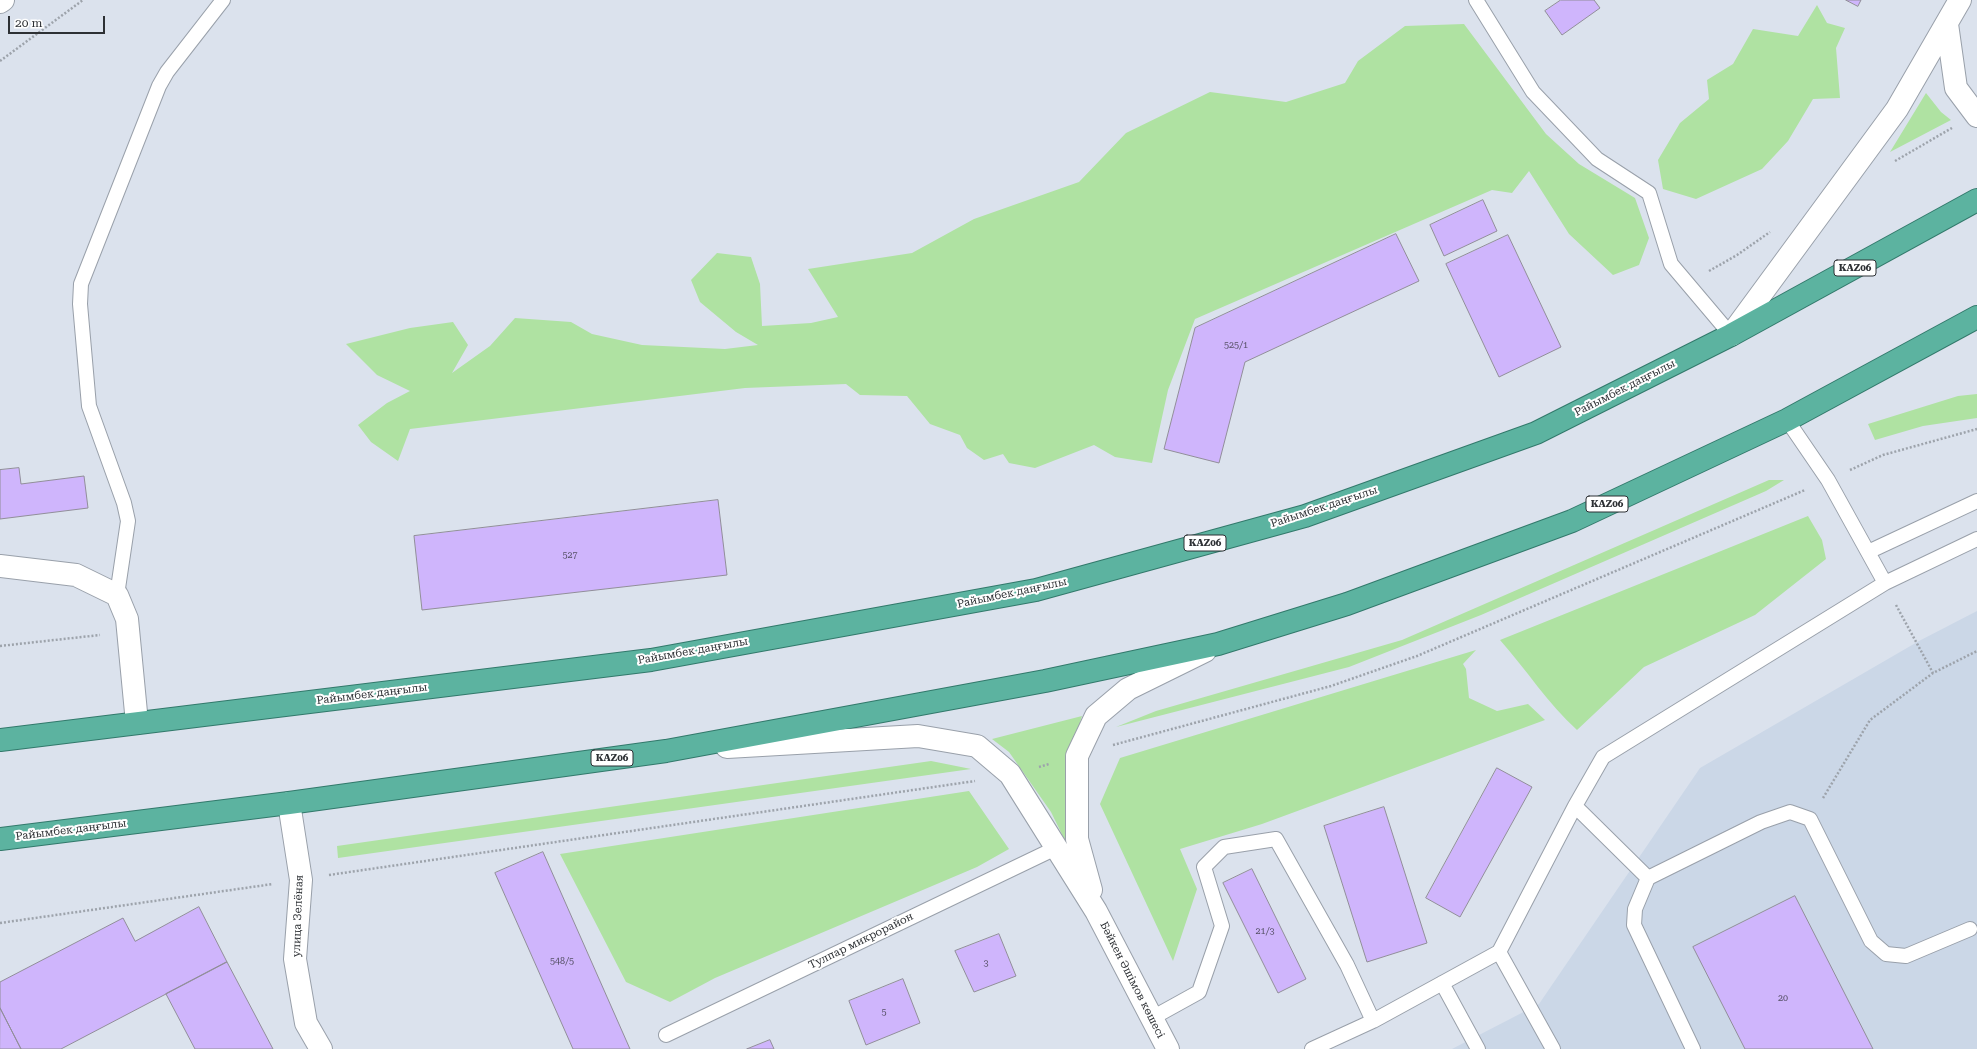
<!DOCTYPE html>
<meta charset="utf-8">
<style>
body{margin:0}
#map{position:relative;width:1977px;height:1049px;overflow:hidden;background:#dbe2ed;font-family:"Roboto Serif",serif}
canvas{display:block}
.scale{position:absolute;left:8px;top:16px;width:97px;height:18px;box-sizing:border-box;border:2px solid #2d3034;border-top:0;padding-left:5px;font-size:12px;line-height:14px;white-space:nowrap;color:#2d3034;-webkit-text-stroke:3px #fff;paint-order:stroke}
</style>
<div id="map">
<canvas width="1977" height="1049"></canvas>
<div class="scale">20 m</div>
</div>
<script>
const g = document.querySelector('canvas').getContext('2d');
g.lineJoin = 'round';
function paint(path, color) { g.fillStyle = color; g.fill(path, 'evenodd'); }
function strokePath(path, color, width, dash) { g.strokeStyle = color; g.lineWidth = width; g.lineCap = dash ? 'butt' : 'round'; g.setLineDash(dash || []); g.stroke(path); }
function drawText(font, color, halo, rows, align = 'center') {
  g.font = font + ' "Roboto Serif",serif'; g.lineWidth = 4; g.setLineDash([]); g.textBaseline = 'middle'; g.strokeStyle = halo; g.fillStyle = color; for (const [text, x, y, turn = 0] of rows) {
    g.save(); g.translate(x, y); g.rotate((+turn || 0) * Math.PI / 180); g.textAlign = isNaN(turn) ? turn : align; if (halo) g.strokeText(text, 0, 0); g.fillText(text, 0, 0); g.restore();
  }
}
paint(new Path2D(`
 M1977 611V1049H1452L1539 1004 1700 768 1919 641Z`), '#cbd7e7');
paint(new Path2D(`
 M1817 5 1827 23 1845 28 1836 48 1840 98 1813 99 1788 141 1762 169 1696 199 1663 189 1658 160 1680 123 1709 99 1707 80 1733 64 1753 29 1798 36Z
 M1464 24 1546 134 1579 164 1635 198 1649 238 1639 265 1613 275 1569 234 1529 171 1512 193 1492 190 1195 319 1168 390 1152 463 1115 457 1094 445 1035 468 1009 463 1003 454 984 460 967 448 960 435 930 424 907 396 860 395 846 384 745 388 410 429 398 461 371 442 358 425 387 403 410 391 377 375 346 344 410 328 453 322 468 345 452 373 490 346 515 318 571 322 592 334 642 345 725 349 758 345 736 332 700 302 691 280 717 253 751 257 760 284 762 326 811 323 838 317 808 269 912 253 974 219 1079 182 1126 133 1210 92 1286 102 1345 83 1358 61 1405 26Z
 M1926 93 1941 112 1951 120 1890 152Z
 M1977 394V418L1923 426 1875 440 1868 424 1958 396Z
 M1769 480H1784L1766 491 1481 615 1349 667 1116 727 1156 711 1402 640Z
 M1808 516 1822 540 1826 559 1755 615 1644 667 1577 730C1548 704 1526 669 1500 640Z
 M1476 650 1463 664 1466 669 1469 698 1497 711 1528 704 1545 720 1262 824 1180 849 1197 889 1173 961 1100 804 1120 758Z
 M1082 716 1069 759 1075 861 1051 812 1009 752 992 739Z
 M931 761 971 769 338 858 337 846Z
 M969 791 1009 849 977 867 715 978 670 1002 626 982 560 854Z`), '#afe2a2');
const building = new Path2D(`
 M1561 0H1594L1600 8 1562 35 1545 11Z
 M1846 0H1861L1858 6Z
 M1483 200 1497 231 1444 256 1430 225Z
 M1396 234 1419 281 1245 362 1219 463 1164 449 1195 328Z
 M1508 235 1561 347 1499 377 1446 264Z
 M19 468 21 484 84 476 88 508 0 519V470Z
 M718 500 727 575 422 610 414 536Z
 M1497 768 1532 787 1460 917 1426 898Z
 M1384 807 1427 943 1367 962 1324 826Z
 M543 852 630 1049H573L495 873Z
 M1252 869 1306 979 1278 993 1223 883Z
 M1795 896 1873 1049H1745L1693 947Z
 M199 907 227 962 61 1049H21L0 1008V982L123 918 135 941Z
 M999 934 1016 976 974 992 955 951Z
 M227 962 273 1049H195L166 994Z
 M903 979 920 1023 866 1045 849 1001Z
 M0 1008 21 1049H0Z
 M770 1040 774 1049H747Z`);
paint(building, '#cfb5fc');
strokePath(building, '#918e99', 1);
const service = new Path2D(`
 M1476 0 1533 92 1597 159 1649 193 1671 264 1731 335
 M1868 552 1977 501
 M1885 583 1977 539
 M117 595 128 521 124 503 89 406 80 304 81 284 159 86 167 72 223 0
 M1575 806 1648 878 1635 909 1634 925 1693 1049
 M1648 878 1761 822 1790 812 1810 819 1871 941 1886 954 1906 956 1970 929
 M1499 952 1553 1049
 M1442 983 1478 1049
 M1152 1018 1199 992 1222 926 1204 867 1224 847 1276 839 1347 965 1373 1021
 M666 1035 1056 848
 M1312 1049 1373 1021 1499 952 1575 806 1603 757 1885 583 1828 480 1787 420`);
const minor = new Path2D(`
 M0 2 3 0
 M289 803 301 880 295 959 306 1023 321 1049`);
const tertiary = new Path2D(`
 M0 566 76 575 117 595 127 619 137 723`);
const secondary = new Path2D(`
 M1947 24 1956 88 1977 116
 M1731 335 1897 109 1960 0
 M727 747 918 736 977 746 1010 774 1096 911 1168 1049
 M1091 890 1077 839V756L1096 716 1128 689 1205 651`);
const trunk = new Path2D(`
 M0 740 651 660 1036 590 1305 516 1536 433 1731 335 1977 200
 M0 839 289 803 666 751 1045 681 1218 644 1347 604 1572 521 1787 420 1977 317`);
strokePath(service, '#99a0aa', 16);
strokePath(minor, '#99a0aa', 24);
strokePath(tertiary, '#99a0aa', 24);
strokePath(secondary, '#99a0aa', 24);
strokePath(trunk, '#32796b', 24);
strokePath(new Path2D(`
 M0 61 83 0
 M1895 161 1952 128
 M1709 271 1737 255 1770 232
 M1850 470 1883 455 1977 429
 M1896 605 1933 673
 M0 646 100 635
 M1113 745 1331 686 1417 656 1805 490
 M1039 767 1049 764
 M1823 798 1870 720 1933 673 1977 651
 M329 875 975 781
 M0 923 273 884`), '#9da3ab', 2.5, [2, 2]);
strokePath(service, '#fff', 14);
strokePath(minor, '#fff', 22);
strokePath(tertiary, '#fff', 22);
strokePath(secondary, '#fff', 22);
strokePath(trunk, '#5cb3a0', 22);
drawText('9px', '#565166', null, [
 ["525/1",1236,345],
 ["527",570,555],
 ["21/3",1265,931],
 ["548/5",562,961],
 ["3",986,963],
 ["20",1783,998],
 ["5",884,1012]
]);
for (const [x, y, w] of [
 [1855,268,42],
 [1607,504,42],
 [1205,543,42],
 [612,758,42]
]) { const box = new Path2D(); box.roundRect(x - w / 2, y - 8, w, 16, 3); g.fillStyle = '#fff'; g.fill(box); strokePath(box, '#2d3034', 1); }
drawText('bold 10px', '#2d3034', null, [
 ["KАZ06",1855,268],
 ["KАZ06",1607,504],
 ["KАZ06",1205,543],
 ["KАZ06",612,758]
]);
drawText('11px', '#2d3034', '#fff', [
 ["Райымбек даңғылы",1625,388,-27],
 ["Райымбек даңғылы",1324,507,-18],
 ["Райымбек даңғылы",1012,593,-12],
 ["Райымбек даңғылы",693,651,-10],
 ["Райымбек даңғылы",372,694,-7],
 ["Райымбек даңғылы",71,830,-7],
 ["улица Зелёная",298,916,-88],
 ["Тулпар микрорайон",861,941,-26],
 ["Бәйкен Әшімов көшесі",1132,980,63]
]);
</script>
